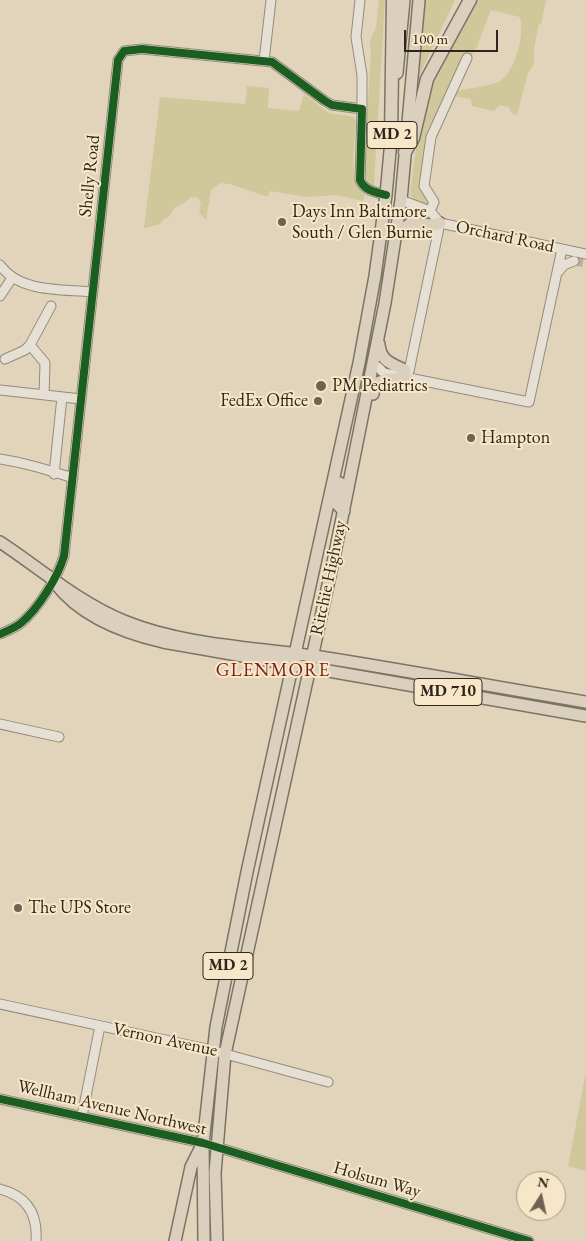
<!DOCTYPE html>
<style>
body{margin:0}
#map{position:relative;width:586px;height:1241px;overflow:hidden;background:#e1d4ba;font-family:"EB Garamond",serif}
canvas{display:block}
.north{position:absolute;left:516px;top:1171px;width:50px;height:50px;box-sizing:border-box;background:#f7e6c7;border:1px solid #a79983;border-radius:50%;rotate:10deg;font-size:14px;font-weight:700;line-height:20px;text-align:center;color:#2e251c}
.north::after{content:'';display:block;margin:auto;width:18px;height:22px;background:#6d6253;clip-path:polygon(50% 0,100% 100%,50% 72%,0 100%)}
.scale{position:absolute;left:404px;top:30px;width:94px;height:22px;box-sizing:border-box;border:2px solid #2e251c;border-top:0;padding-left:6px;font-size:15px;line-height:18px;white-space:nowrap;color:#2e251c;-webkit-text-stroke:4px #f7e6c7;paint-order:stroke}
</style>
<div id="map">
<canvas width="586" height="1241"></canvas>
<div class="north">N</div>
<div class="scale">100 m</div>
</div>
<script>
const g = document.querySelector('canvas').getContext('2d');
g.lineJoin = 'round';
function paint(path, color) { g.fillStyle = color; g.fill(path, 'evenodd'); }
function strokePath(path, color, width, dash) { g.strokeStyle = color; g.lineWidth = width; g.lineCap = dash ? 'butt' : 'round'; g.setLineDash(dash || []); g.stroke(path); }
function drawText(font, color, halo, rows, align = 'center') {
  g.font = font + ' "EB Garamond",serif'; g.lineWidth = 4; g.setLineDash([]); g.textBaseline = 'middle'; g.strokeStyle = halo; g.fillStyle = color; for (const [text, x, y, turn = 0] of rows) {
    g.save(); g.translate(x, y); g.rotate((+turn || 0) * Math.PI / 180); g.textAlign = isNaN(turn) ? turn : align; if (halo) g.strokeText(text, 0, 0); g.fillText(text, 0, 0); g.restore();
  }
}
paint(new Path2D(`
 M379 0H385L374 185H372C364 179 364 171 364 161L371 54 370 41 376 27Z
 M425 0H455L418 78V77Z
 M478 0H546L541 24 538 25C537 39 532 51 534 64L528 73 517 115 512 114 509 107 500 105 494 111 472 106 471 99 454 96 453 93 457 91C470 88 484 87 496 83 515 76 525 34 520 17L491 10 477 47 449 89 428 129 420 188 431 199V206C423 203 414 202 410 194L417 141 430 89Z
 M247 86 269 88 268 108 299 111 304 94 329 113 354 117 356 123C355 147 347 177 365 195L363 201 337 195 307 197 270 191 268 197 230 184 220 183 211 190 206 220 199 212 201 204 198 198 191 197C183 207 177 201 169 217L164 219 160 224 144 228 160 97 245 104Z
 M586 1072V1171L568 1166Z`), '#d0c79b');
strokePath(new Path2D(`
 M574 261 586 263`), '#bdb19a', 9, [9, 4.5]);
const minor = new Path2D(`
 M360 0 356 37 362 75V109
 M264 61 271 0
 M401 200 430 211 440 223 586 254
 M430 211 434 202 424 186 431 137 467 58
 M0 265C20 293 61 289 92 292
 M559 271 564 265 574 261
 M0 296 12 278
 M30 345 45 363 44 395
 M5 359 25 350 30 345 51 306
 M378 367 384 373 529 402 562 249
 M409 371 440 223
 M0 390 81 399
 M0 459C26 463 48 470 73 478
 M54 474 62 397
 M0 634C7 631 15 628 21 623 38 609 58 577 64 556L118 60 124 51 142 49 272 62 325 101 332 105 362 109 360 180C365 191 375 192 386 195
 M0 724 59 737
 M0 1004 207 1049 328 1082
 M0 1099 203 1143 529 1241
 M82 1116 100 1026
 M0 1189C27 1196 38 1214 36 1241`);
const major = new Path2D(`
 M397 73 404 0
 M396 235 411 223 432 225 440 223
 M379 344C380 361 392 364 405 370
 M373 394 375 384 387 379H408
 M340 483 337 504 344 511
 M0 542C41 569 78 602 124 621 183 645 251 647 314 656 404 670 495 687 586 702
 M56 584C81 617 124 633 163 642L586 716
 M175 1241 191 1167 201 1147
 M204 1241 203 1143 216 1027 247 872 359 363 375 276 386 195 392 129
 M217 1241 215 1173 225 1054 335 553 385 303 401 200 419 0`);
const highway = new Path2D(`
 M391 138 393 0
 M405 152 413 138 427 79 470 0`);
strokePath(minor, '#948b7c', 11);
strokePath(major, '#7b7466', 14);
strokePath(highway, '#7b7466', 15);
strokePath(minor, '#e6dfd3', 9);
strokePath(major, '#dad0bd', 11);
strokePath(highway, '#dad0bd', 12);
strokePath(new Path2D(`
 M0 634C7 631 15 628 21 623 38 609 58 577 64 556L118 60 124 51 142 49 272 62 325 101 332 105 362 109 360 180C365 191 375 192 386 195
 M0 1099 203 1143 529 1241`), '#1b5e20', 8);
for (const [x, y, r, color] of [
 [282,222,5,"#6d6253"],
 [321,386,6,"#6d6253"],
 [318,401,5,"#6d6253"],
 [471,438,5,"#6d6253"],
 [18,908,5,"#6d6253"]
]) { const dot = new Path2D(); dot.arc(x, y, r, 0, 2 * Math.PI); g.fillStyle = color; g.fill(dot); strokePath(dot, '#f7e6c7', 2); }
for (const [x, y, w] of [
 [392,135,50],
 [448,692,68],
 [228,966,50]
]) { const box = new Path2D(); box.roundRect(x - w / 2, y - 13.5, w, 27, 4); g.fillStyle = '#f7e6c7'; g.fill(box); strokePath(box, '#2e251c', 1); }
drawText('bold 16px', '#2e251c', null, [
 ["MD 2",392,135],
 ["MD 710",448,692],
 ["MD 2",228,966]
]);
drawText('18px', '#2e251c', '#f7e6c7', [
 ["Shelly Road",90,176,-84],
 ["Orchard Road",505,237,12],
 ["Ritchie Highway",329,578,-78],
 ["Vernon Avenue",165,1040,12],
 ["Wellham Avenue Northwest",112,1108,13],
 ["Holsum Way",377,1180,16]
]);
drawText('18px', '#2e251c', '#f7e6c7', [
 ["Days Inn Baltimore",292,212],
 ["South / Glen Burnie",292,233],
 ["PM Pediatrics",332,386],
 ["FedEx Office",308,401,"right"],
 ["Hampton",481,438],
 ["The UPS Store",28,908]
], 'left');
g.letterSpacing = '1px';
drawText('19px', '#7a1f14', '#f7e6c7', [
 ["GLENMORE",273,671]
]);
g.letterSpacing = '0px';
</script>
